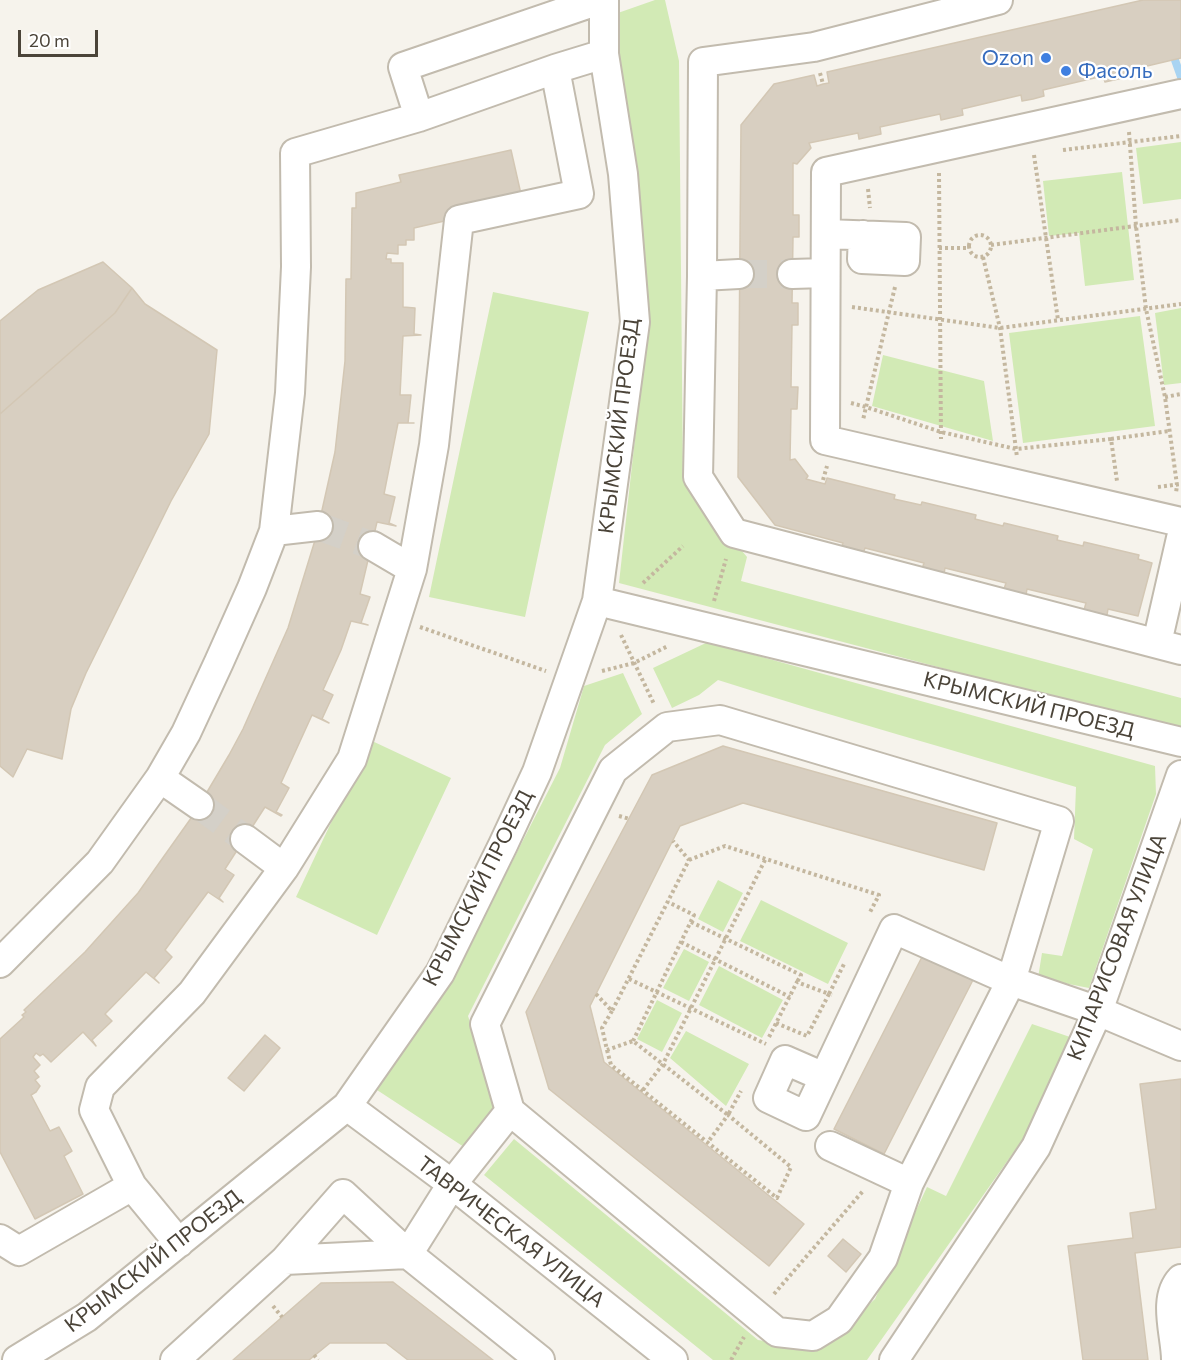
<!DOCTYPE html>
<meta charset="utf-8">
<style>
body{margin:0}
#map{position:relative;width:1181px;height:1360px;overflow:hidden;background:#f6f3ec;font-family:Commissioner,sans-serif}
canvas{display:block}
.scale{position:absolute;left:18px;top:30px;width:80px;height:27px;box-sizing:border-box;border:3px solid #4b4439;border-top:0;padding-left:8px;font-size:18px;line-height:21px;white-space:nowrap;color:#4b4439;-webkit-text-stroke:4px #fff;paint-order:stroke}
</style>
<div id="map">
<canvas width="1181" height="1360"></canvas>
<div class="scale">20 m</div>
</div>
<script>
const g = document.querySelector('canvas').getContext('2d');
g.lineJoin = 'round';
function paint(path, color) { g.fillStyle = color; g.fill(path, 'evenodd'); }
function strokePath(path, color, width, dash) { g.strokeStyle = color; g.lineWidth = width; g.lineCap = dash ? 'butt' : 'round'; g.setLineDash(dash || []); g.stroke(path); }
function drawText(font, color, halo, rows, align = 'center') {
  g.font = font + ' Commissioner,sans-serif'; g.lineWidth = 4.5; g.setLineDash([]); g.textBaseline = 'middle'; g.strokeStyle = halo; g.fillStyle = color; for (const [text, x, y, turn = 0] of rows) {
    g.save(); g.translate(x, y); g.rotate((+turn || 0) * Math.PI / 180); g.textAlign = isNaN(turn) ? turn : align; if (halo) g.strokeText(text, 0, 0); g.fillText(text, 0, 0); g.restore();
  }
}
paint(new Path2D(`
 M655 0H665L679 61 683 479 747 557 741 581 1181 698V731L619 583 648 320 615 14Z
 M1181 142V199L1143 204 1136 148Z
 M1122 172 1134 280 1085 286 1079 233 1049 236 1043 181Z
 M493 292 589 312 525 617 429 597Z
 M1181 308V383L1164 385 1155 313Z
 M1140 316 1155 426 1023 443 1009 333Z
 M883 355 984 381 993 441 872 406Z
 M708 642 1155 766 1156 794 1089 988 1038 978 1042 953 1062 956 1093 849 1074 839 1076 787C957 751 837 718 718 680L699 695 672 708 653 668Z
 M623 673 642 714 605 745 468 1016 498 1106 464 1147 377 1090 446 991 560 768 584 686Z
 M370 740 451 778 377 935 296 897Z
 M718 880 743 893 723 932 698 919Z
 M761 900 848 943 828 984 740 941Z
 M684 949 709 962 689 1001 663 988Z
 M719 966 783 1000 762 1038 699 1005Z
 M657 1000 682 1013 662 1052 637 1039Z
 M1032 1024 1070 1037 1025 1136 867 1360H713L484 1175 514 1139 758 1340 820 1349 875 1299 927 1187 946 1196Z
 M686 1031 749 1064 726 1106 670 1058Z`), '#d2eab5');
strokePath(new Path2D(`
 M1171 49 1181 77`), '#a9d4f2', 8);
const building = new Path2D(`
 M1143 0H1181V58L1126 71 1127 77 1105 82 1103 76 1043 90 1044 96 1033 99 1022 101 1021 95 962 109 963 115 941 120 940 114 880 127 881 134 859 139 858 133 809 143 811 148 797 164 793 163V215H799V237H793L792 303H798V325H792L791 387H798L797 409H791L790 460 795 459 808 476 806 479 825 484 827 478 895 495 894 499 921 505 922 502 976 515 975 519 1003 526 1004 523 1058 536 1057 540 1083 546 1084 542 1139 555 1138 559 1152 563 1138 616 1108 609 1107 615H1105L1084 610 1086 603 1027 589 1026 595 1004 589 1006 583 945 568 944 574 922 569 924 563 865 548 863 554 841 549 843 543 775 525 738 477 741 125 774 84 814 75 817 86 823 84 829 83 827 72Z
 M511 150 523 203 414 228V240H406V245H398V254L387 253 386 259H391V263H403V307L415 308 414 334 421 335 403 336 400 395H411L408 423H414H398L384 494 395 497 389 523 396 526 377 522 360 594 370 597 361 623 368 625 351 621 341 650 323 690 333 695 322 719 329 723 312 715 281 783 289 788 276 812 282 815 281 816 265 807 225 869 234 875 219 898 223 902 208 892 165 950 172 957 154 978 159 983 146 972 105 1014 112 1021 92 1040 96 1046 83 1032 51 1062 43 1054 40 1056 36 1053 33 1057 40 1065 34 1071 39 1077 35 1080 40 1086 36 1092 31 1095 50 1131 59 1127 72 1151 64 1156 83 1194 35 1219 0 1152V1039L24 1017 22 1015 26 1012 24 1010 85 952 138 893 162 859 194 814 229 755 243 729 288 628 316 537 335 452 345 361 346 279H351L352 208H356V193L401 182 399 175Z
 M103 262 132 288 115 313 0 414V321L38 290Z
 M132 288 145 304 217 350 209 434 171 501 86 673 71 709 62 759 27 749 13 777 0 766V414L115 313Z
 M723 746 997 823 984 870 743 803 680 826 590 1006 604 1062 804 1224 769 1266 549 1089 526 1012 652 775Z
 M924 953 974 978 884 1154 834 1129Z
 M265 1035 280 1048 244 1091 228 1078Z
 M1181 1079V1247L1135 1253 1148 1360H1083L1068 1246 1133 1238 1130 1213 1156 1209 1140 1084Z
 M843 1239 861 1254 846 1272 828 1256Z
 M393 1282 493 1360H408L386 1343H330L309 1360H233L321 1283Z`);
paint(building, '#d8cfc1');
strokePath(building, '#d3c7b4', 1.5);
strokePath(new Path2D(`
 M739 274H792
 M318 526 373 546
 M199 805 245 839`), '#d4d0c8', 28, [28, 14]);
const minor = new Path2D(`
 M998 0 814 47 703 62 702 276 698 477 734 533 1181 650
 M1181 94 826 172 825 440 1181 522
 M419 117 403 67 599 0
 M826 234C853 235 880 236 906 237L905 261 862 259 863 235
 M792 274 825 273
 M702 276 739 274
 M274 531 318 526
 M373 546 412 569
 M597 601 1181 742
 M1157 643 1181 538
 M160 778 199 805
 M245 839 284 868
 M0 963 100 862 160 778 186 733 219 662 252 588 274 531 290 393 296 267 295 153 419 117 555 69 604 54
 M347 1106 452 1184 673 1360
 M510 1111 777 1332 813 1336 839 1320 883 1258 909 1183 1011 981 894 929 806 1116 768 1098 785 1060 824 1077
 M830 1146 909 1183
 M0 1239 19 1251 132 1186
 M179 1243 132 1186 94 1110 100 1087 192 993 284 868 352 759 412 569 434 445 459 220 579 194 555 69
 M408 1254 452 1184 510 1111 485 1024 613 770 667 727 720 720 1059 821 1011 981 1098 1011 1181 1046
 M285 1260 343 1194 408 1254 540 1360
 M17 1360 87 1317 347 1106 440 973 503 845 537 772 597 601 635 322 623 174 604 54V0
 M175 1360 285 1260 408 1254
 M894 1360 1036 1147 1098 1011 1181 775
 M1176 1360C1176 1335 1162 1299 1181 1279`);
strokePath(minor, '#c2bbae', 32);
strokePath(new Path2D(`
 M820 73 823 84
 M1129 132 1136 226 1146 309 1165 397 1177 485 1176 493
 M1063 150 1181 136
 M1034 155 1058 320
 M939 173 941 439
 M868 189 870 208
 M969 246a11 11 0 1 1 22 0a11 11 0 1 1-22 0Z
 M991 245 1181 220
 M939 248H968
 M983 257 1000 328 1017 457
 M895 287 866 407 941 432 1016 449 1111 439 1117 481
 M852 307 1000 328 1181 304
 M1165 397 1181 394
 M851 403 866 407 863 420
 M1111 439 1169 431
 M823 480 827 466
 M1158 487 1181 484
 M643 583 683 546
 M714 601 726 559
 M420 627 546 671
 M621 635 654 704
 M602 671 634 663 668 646
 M619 816 630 819
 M689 860 725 846 879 895 869 914
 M691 922 801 975 797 982
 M681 942 790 997
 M629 979 766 1044
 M596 994 612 1011 689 860 673 841
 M612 1011 602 1028 607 1050 633 1041 728 1115 741 1091
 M776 1023 807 1036 829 994 832 995
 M769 1037 797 982 829 994 844 964
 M633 1041 694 915 668 902
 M607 1050 611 1065 777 1198 791 1167 728 1115 708 1142
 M643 1090 663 1064 766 858
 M774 1294 863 1191
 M273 1306 282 1317
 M314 1355 318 1360
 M731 1360 744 1337`), '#c4b79f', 4, [3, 3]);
strokePath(minor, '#fff', 28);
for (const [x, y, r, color] of [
 [1046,58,6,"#3f7fe0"],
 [1066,71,6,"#3f7fe0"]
]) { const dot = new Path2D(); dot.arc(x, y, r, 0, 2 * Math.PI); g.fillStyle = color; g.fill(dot); strokePath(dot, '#fff', 2); }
drawText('21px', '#366cbe', '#fff', [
 ["Ozon",1034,58],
 ["Фасоль",1078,71,"left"]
], 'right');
drawText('21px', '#4b4439', '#fff', [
 ["КРЫМСКИЙ ПРОЕЗД",619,426,-83],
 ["КРЫМСКИЙ ПРОЕЗД",1029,705,14],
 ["КРЫМСКИЙ ПРОЕЗД",478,888,-63],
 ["КИПАРИСОВАЯ УЛИЦА",1117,947,-69],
 ["ТАВРИЧЕСКАЯ УЛИЦА",511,1232,38],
 ["КРЫМСКИЙ ПРОЕЗД",153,1261,-38]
]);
</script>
